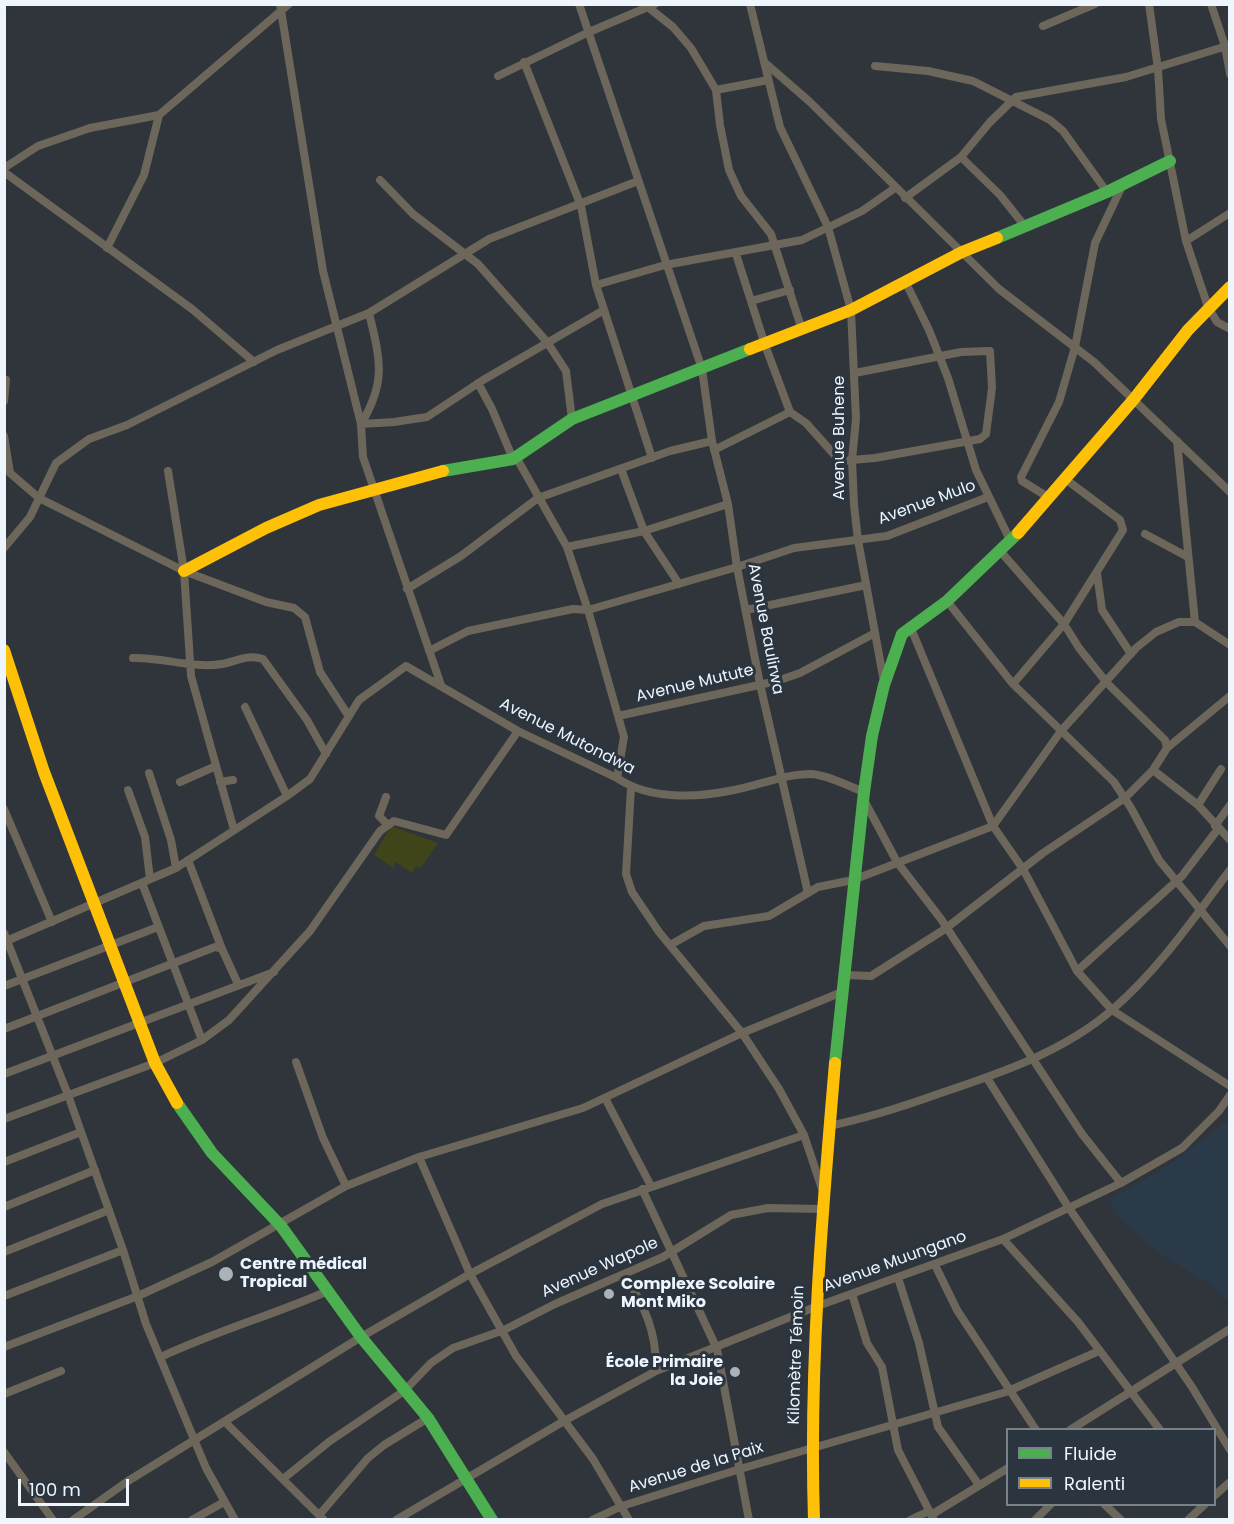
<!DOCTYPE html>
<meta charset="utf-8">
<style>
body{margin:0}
#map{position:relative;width:1234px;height:1524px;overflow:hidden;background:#2f353b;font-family:Poppins,sans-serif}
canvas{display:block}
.frame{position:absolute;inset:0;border:6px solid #eef5fc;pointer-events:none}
.legend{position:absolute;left:1006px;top:1428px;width:210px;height:78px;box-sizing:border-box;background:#2a3540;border:2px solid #78828b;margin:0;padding:8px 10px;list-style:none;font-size:18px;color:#eef5fc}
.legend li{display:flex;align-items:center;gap:12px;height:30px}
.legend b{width:30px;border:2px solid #78828b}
.scale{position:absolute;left:18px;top:1479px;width:111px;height:27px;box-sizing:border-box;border:3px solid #eef5fc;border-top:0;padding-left:8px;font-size:18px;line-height:21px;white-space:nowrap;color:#eef5fc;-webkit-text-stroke:4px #2a3540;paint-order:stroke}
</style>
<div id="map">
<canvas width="1234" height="1524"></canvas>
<div class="frame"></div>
<ul class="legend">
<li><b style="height:8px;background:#4caf50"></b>Fluide</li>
<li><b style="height:8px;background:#ffc107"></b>Ralenti</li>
</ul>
<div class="scale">100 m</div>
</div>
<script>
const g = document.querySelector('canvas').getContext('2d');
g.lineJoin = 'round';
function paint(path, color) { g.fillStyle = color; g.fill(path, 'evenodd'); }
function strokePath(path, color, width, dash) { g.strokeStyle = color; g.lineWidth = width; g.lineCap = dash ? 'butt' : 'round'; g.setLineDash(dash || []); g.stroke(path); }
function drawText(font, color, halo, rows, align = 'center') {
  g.font = font + ' Poppins,sans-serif'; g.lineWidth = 6; g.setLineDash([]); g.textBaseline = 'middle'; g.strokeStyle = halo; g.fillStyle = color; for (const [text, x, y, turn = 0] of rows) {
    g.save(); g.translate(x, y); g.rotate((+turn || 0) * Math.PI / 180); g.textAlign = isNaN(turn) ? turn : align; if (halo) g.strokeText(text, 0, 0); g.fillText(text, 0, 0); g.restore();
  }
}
paint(new Path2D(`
 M1229 1120V1305L1218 1290 1155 1250 1119 1218 1109 1200 1170 1164Z`), '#2b3a48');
paint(new Path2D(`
 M391 826 438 843 421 868 416 866 412 873 396 862 393 868 374 855Z`), '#3f4519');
strokePath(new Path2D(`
 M280 4 323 271 361 424 363 457 441 685
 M579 4 702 369 712 441 728 504 737 567 760 684 808 893
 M644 4 673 27 691 48 716 90 720 125 729 170 741 196 771 234 802 330
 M750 4 780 127 828 227 851 310 856 419 852 460 854 505 858 540 884 682
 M1149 4 1158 69 1161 119 1186 241 1208 307 1217 322 1230 329
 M1211 4 1225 46 1230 74
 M1043 26 1095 4
 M524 62 581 206 596 285 652 458
 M764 62 810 102 999 289 1094 362 1230 492
 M875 66 928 71 973 81 1050 120 1063 131 1107 192
 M498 76 589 32 655 4
 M716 90 768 80
 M961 157 1000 195 1024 225
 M4 168 38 146 90 128 159 115 289 4
 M4 172 192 309 254 362
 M380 180 413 214 478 264 547 342 566 371 572 419
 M905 198 961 157 990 122 1016 97 1126 77 1230 45
 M1186 241 1230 213
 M107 248 144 175 159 115
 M736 254 765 345 790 412 806 423 840 461 875 458 980 439 986 434 992 388 990 351 961 352 855 373
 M905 281 929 330 948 378 976 470 1011 542
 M596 285 665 265 802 240 862 211 895 188
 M751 301 790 290
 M478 383 492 409 513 459
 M4 401 6 380
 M361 424 394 422 427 417 483 380 604 310
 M361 424C387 381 380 359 369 313
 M4 436 10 473 39 498 184 571 266 602 294 608 305 617 320 672 348 715
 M1177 441 1195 622
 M714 450 790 412
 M516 457 567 547 588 610 624 737 617 778
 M621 469 644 531 679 584
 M168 471 184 571 191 676 234 830
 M1048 497 1022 481 1021 477 1059 402 1075 347 1095 243 1123 184
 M1145 534 1188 557
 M567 547 644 531 728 504
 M4 548 30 517 56 463 89 439 127 425 277 350 369 313 489 239 638 181
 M1001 552 1064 624 1079 648 1107 683 1165 740 1167 748
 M1097 573 1102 610 1131 654
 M407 589 461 556 538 498 670 451 712 441
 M947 601 1013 684 1114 782 1131 808 1159 860 1230 946
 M746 610 866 585
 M910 626 993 826 1023 869 1077 971 1112 1010 1230 1086
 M429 651 468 631 573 609 588 610 737 567 794 548 887 536 988 497
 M133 658C162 657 194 669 222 664 238 661 247 654 263 659L307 720 326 754
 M1013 684 1064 624 1123 530 1120 520 1064 478
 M245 707 287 796
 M618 716 777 681 800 673 875 633
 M1153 770 1198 805 1230 840
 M149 773 171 840 176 868
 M180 782 216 766
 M220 782 233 780
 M631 788 626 874 632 892 659 932 742 1033 779 1089 804 1135 822 1189
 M128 790 145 837 150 879
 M386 797 379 816 387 824
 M865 802 897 862 941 919 1082 1134 1121 1183
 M1198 805 1221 769
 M4 809 52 922
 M1215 826 1230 805
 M188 860 222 949
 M142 883 202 1040
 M4 933 68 1095 123 1250 146 1324 206 1468 235 1520
 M4 942 176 868 287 796 310 779 359 700 406 666 518 731 617 778C649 800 697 798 734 790 760 785 784 774 811 774 828 775 848 786 864 792
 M670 945 704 926 769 916 818 887 853 880 993 826 1061 731 1136 648 1156 632 1179 622H1195L1230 645
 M1077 971 1182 876 1218 829
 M844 975 871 976 945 929 1043 853 1125 798 1153 770 1167 748 1230 696
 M4 986 158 927
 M4 1029 215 947 222 949 238 984
 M296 1062 323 1138 346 1186
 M4 1074 274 972
 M987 1078 1069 1208 1192 1387 1230 1450
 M605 1098 651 1186
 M4 1119 155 1063 202 1040 229 1020 310 931 380 831 394 821 446 835 518 731
 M829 1126C867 1118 902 1107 938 1094 998 1074 1064 1052 1113 1009 1159 969 1193 919 1230 870
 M419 1157 470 1274 516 1356 593 1459 629 1520
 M4 1162 81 1132
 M642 1189 717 1349 749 1520
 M4 1207 95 1170
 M1003 1239 1078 1322 1160 1430
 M4 1252 109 1210
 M935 1265 957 1310 1036 1430
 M624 1275C645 1305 657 1334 656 1371
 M898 1278 919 1343 938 1427 979 1485
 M852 1294 867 1343 882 1367 898 1450 934 1520
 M4 1296 123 1250
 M4 1347 138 1296 212 1262 346 1186 419 1157 583 1108 742 1033 842 992
 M161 1357C216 1331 273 1315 328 1291
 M4 1394 61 1371
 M226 1423 324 1520
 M1070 1430 1230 1329
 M4 1452 53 1520
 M283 1479 330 1441 404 1391 431 1363 453 1348 504 1330 555 1304 663 1257 731 1215 768 1208 822 1209
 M1214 1496 1230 1482
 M1104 1504 1121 1520
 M320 1514 368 1458 384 1445 428 1418
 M931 1515 1008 1468
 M73 1520 128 1481 361 1337 470 1274 602 1204 804 1135
 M192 1520 224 1502
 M396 1520 564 1421 656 1371 815 1307 1003 1239 1121 1183 1182 1148 1219 1111 1230 1095
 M592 1520 622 1506 740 1469 1006 1392 1099 1351
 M910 1520 929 1511
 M1035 1520 1051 1504
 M1188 1520 1205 1504`), '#6c675a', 8);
strokePath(new Path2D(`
 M997 238 1107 192 1170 161
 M443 471 513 459 572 419 750 349
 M835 1063 864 792 872 736 884 685 902 634 947 601 1018 533
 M177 1103 212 1153 281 1226 361 1337 428 1418 492 1520`), '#4caf50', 12);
strokePath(new Path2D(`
 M750 349 851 310 962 252 997 238
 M1018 533 1134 399 1188 330 1230 287
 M184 571 266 528 319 505 443 471
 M4 650 44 772 155 1063 177 1103
 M814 1520C809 1367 822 1215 835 1063`), '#ffc107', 12);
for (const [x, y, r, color] of [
 [226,1274,8,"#abb2b8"],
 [609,1294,6,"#abb2b8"],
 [735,1372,6,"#abb2b8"]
]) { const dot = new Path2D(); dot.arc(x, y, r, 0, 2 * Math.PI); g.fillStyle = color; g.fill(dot); strokePath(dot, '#2a3540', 2); }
drawText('16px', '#eef5fc', '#2a3540', [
 ["Avenue Buhene",840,438,-90],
 ["Avenue Mulo",927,503,-20],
 ["Avenue Baulirwa",765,629,79],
 ["Avenue Mutute",695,684,-13],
 ["Avenue Mutondwa",567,737,27],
 ["Avenue Muungano",895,1262,-20],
 ["Avenue Wapole",600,1268,-24],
 ["Kilomètre Témoin",797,1355,-88],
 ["Avenue de la Paix",696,1468,-17]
]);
drawText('bold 16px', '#eef5fc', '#2a3540', [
 ["Centre médical",240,1265],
 ["Tropical",240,1283],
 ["Complexe Scolaire",621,1285],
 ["Mont Miko",621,1303],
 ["École Primaire",723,1363,"right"],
 ["la Joie",723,1381,"right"]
], 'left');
</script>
